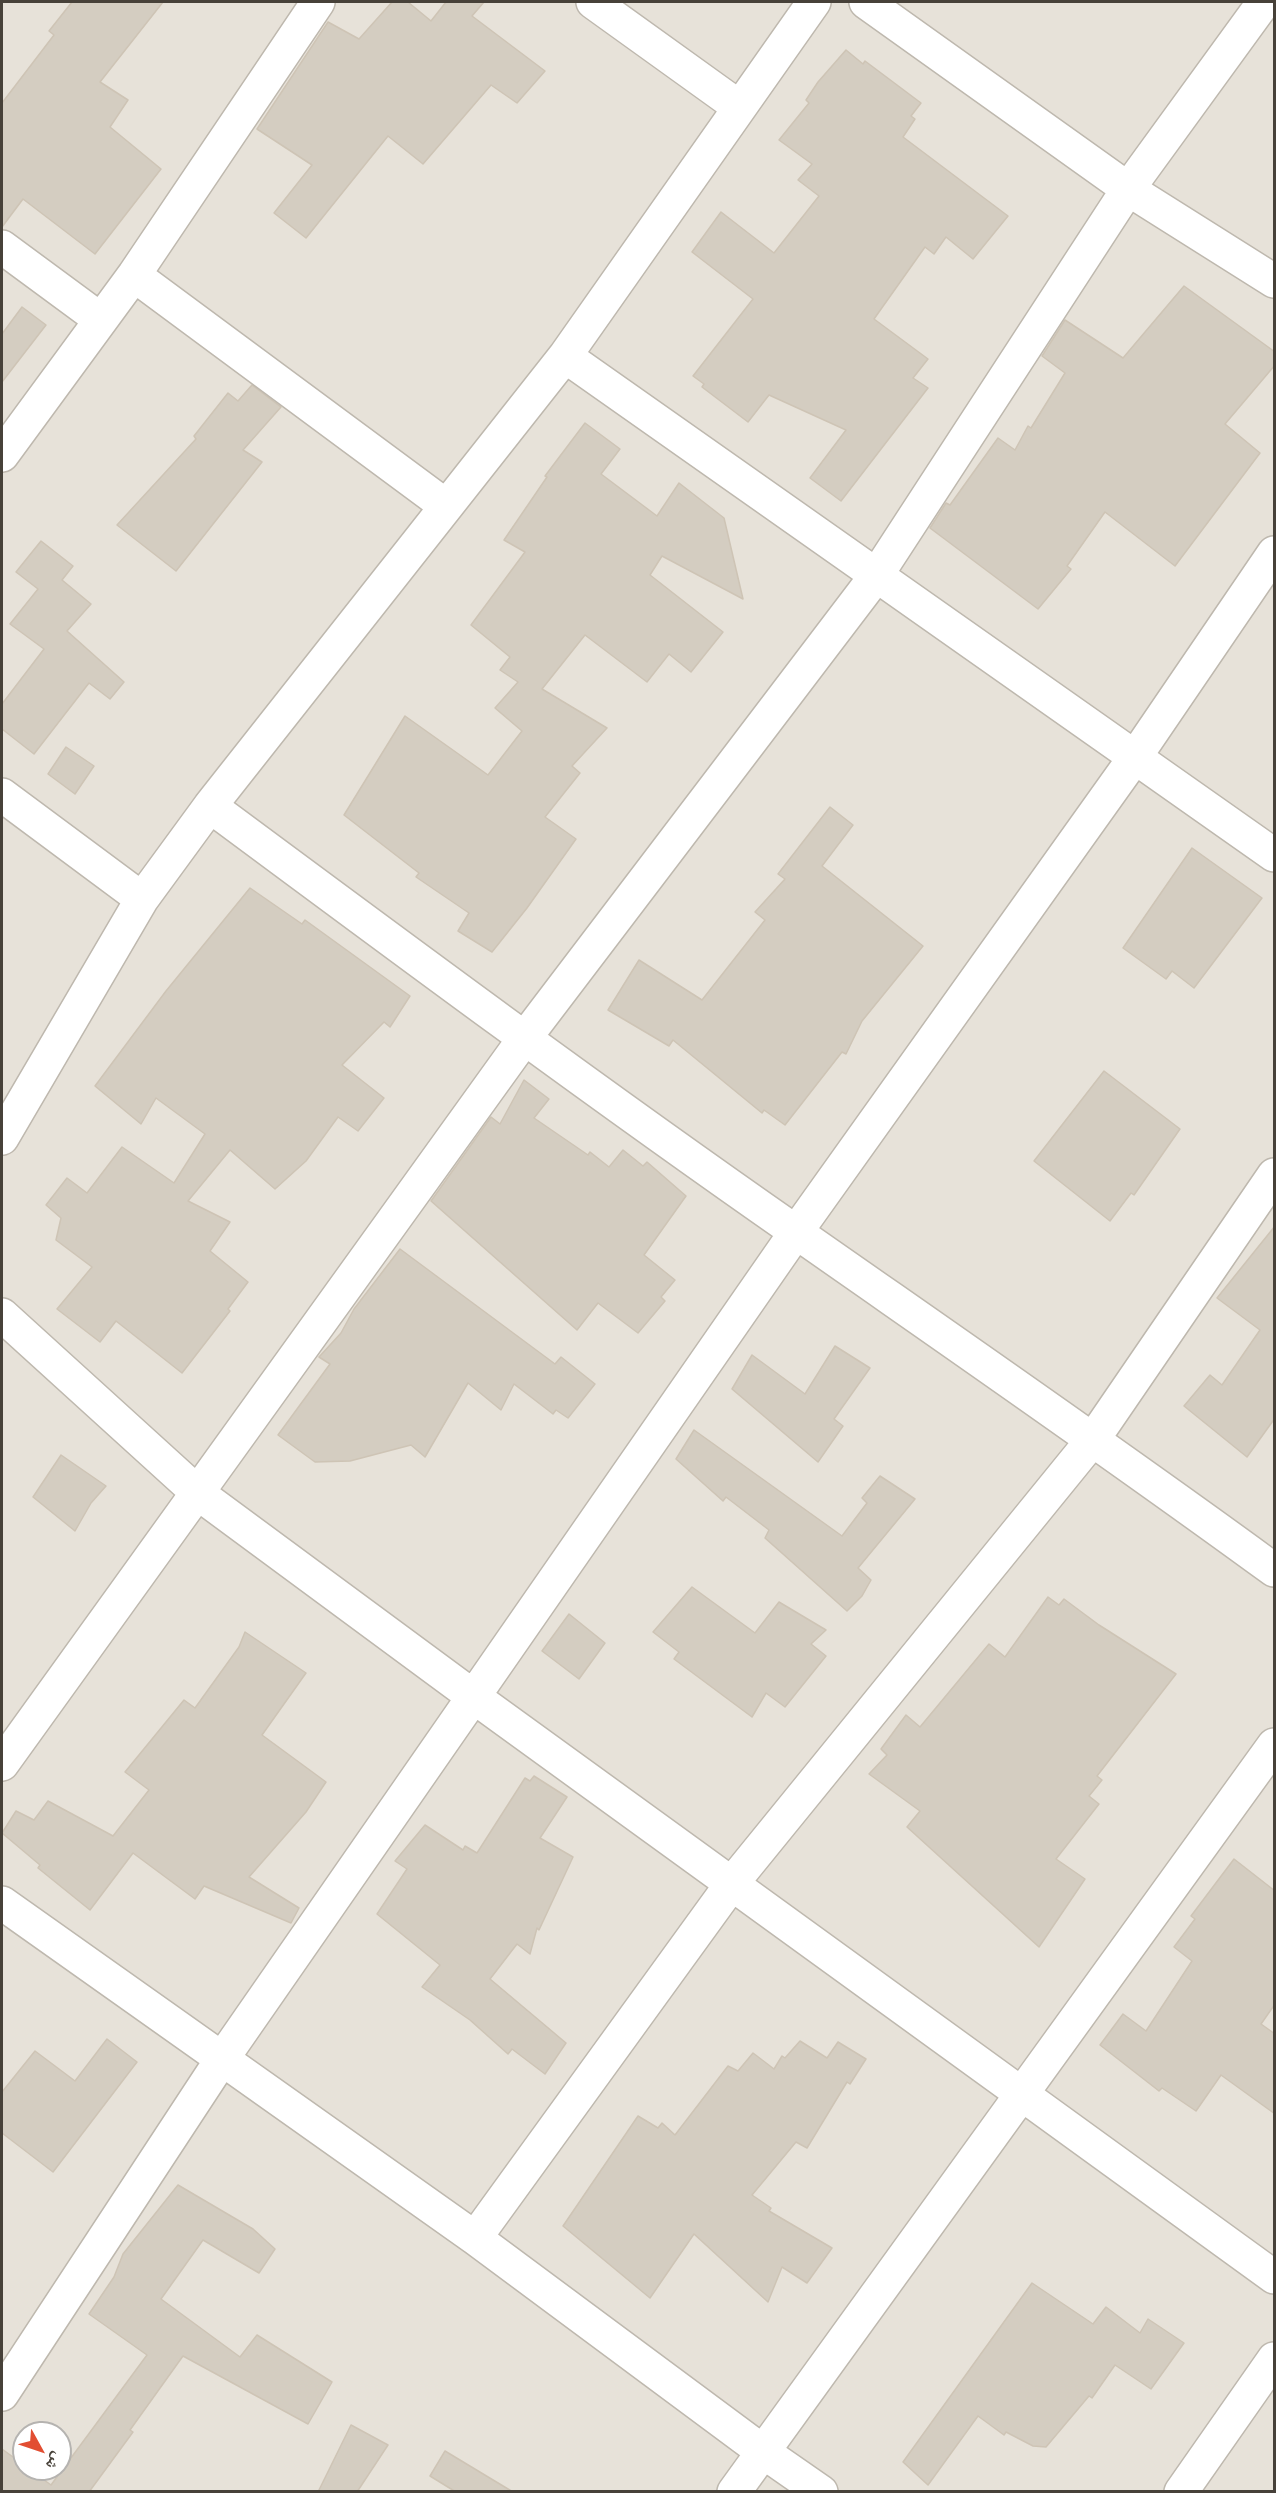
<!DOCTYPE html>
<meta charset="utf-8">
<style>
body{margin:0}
#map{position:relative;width:1276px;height:2493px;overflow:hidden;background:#f3f1ea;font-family:"Varela Round","Noto Naskh Arabic",sans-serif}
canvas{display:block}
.frame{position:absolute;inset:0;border:3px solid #474139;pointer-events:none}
.north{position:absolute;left:12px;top:2421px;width:60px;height:60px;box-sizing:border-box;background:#fff;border:2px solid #b5b3b0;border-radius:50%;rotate:130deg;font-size:16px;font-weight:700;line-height:24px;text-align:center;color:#474139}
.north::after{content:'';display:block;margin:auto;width:21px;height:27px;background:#e24e32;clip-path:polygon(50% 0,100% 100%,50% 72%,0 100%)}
</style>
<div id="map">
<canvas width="1276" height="2493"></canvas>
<div class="frame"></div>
<div class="north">ش</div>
</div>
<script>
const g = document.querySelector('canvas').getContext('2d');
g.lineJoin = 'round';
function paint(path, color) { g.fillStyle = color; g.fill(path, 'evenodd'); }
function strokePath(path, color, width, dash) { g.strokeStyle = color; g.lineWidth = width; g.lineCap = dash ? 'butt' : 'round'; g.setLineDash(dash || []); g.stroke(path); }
paint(new Path2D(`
 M2 2H1274V2491L2 2492ZM24 2433H60V2469H24Z`), '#e7e2d9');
const building = new Path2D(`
 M72 2H163L100 82 128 100 110 127 161 169 95 254 23 199 2 227V103L54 35 49 31Z
 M392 2H408L431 21 446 2H484L472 16 545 71 517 103 491 85 423 164 388 136 306 238 274 213 312 165 257 129 328 22 359 39Z
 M846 50 863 64 865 61 921 103 911 116 915 119 903 137 1008 216 973 259 946 237 934 254 925 247 874 319 928 359 913 378 928 388 841 501 810 478 846 430 769 395 748 422 702 387 704 384 693 376 753 299 692 252 721 212 774 253 819 196 798 180 812 164 779 140 809 103 806 100 818 82Z
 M1184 286 1275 352V365L1225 424 1260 453 1175 566 1105 512 1067 566 1071 569 1038 609 930 528 946 503 950 505 998 438 1015 450 1028 426 1031 428 1065 373 1042 356 1065 320 1123 358Z
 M22 307 46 325 2 382V334Z
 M252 385 281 407 243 450 262 462 176 571 117 525 196 439 194 436 228 393 238 401Z
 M585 423 620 449 601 474 657 516 679 483 724 518 743 599 662 556 650 575 723 632 691 672 669 654 647 682 585 635 542 689 607 728 572 766 580 773 545 817 576 839 527 908 492 952 458 931 469 913 416 877 419 873 344 815 405 716 488 775 522 731 495 708 518 682 500 670 510 657 471 625 525 552 504 540 547 477 545 476Z
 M41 541 73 566 62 580 91 604 67 631 124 682 110 699 89 683 34 754 2 729V704L44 649 10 624 38 589 16 572Z
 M66 747 94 766 75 794 48 774Z
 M830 807 853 825 822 866 923 946 862 1021 846 1054 842 1052 785 1125 764 1110 762 1113 673 1040 669 1046 608 1010 639 960 702 1000 765 920 755 912 785 879 778 874Z
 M1192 848 1262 898 1194 988 1172 971 1166 979 1123 948Z
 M250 888 302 924 305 920 410 996 390 1027 384 1022 342 1065 384 1098 358 1131 338 1117 306 1161 275 1189 230 1150 188 1201 230 1222 210 1251 248 1282 228 1309 230 1311 182 1373 116 1321 100 1342 57 1309 92 1267 56 1240 61 1218 46 1205 67 1178 87 1193 122 1147 174 1183 205 1134 156 1098 141 1124 95 1086 166 991Z
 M1104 1071 1180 1129 1134 1195 1131 1193 1110 1221 1034 1161Z
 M524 1080 549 1099 534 1118 588 1155 590 1152 609 1167 623 1150 643 1166 647 1162 686 1196 644 1255 675 1280 661 1297 665 1301 638 1333 598 1303 577 1330 431 1201 491 1117 500 1124Z
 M1275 1226V1418L1247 1457 1184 1406 1210 1375 1222 1385 1260 1330 1217 1298Z
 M400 1249 555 1364 561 1357 595 1384 568 1418 556 1410 553 1414 514 1384 501 1410 468 1383 425 1457 411 1445 350 1461 315 1462 278 1435 330 1364 319 1357 341 1333 354 1309Z
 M835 1346 870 1368 834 1419 843 1426 818 1462 732 1389 752 1355 805 1394Z
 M694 1430 842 1536 867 1503 862 1498 880 1476 915 1499 858 1568 871 1580 862 1596 847 1611 765 1538 769 1530 726 1497 723 1501 676 1459Z
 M61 1455 106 1486 91 1503 75 1531 33 1497Z
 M692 1587 755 1633 779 1602 826 1630 811 1644 826 1656 785 1707 766 1693 752 1717 674 1659 679 1652 653 1632Z
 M1048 1597 1059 1605 1064 1599 1099 1625 1176 1674 1097 1776 1102 1780 1089 1796 1099 1804 1056 1859 1085 1879 1039 1947 907 1827 920 1811 869 1774 887 1755 881 1749 906 1715 920 1727 989 1644 1005 1657Z
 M569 1614 605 1643 579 1679 542 1651Z
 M245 1632 306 1673 262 1735 326 1782 306 1812 249 1877 299 1908 291 1923 204 1886 195 1899 133 1853 90 1910 38 1868 40 1865 2 1833 16 1811 34 1820 48 1801 113 1836 149 1790 125 1772 184 1700 195 1708 239 1647Z
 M534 1776 567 1797 540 1838 573 1857 539 1930 537 1928 530 1954 517 1944 490 1979 566 2043 545 2074 512 2049 508 2054 470 2020 422 1987 440 1965 377 1914 407 1869 395 1861 425 1825 463 1850 465 1846 477 1853 525 1778 530 1781Z
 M1234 1859 1275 1891V2004L1261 2024 1275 2034V2114L1221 2075 1196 2111 1162 2088 1159 2091 1100 2045 1123 2014 1146 2031 1192 1961 1174 1947 1195 1919 1191 1916Z
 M107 2039 137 2062 53 2172 2 2133V2092L35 2051 75 2081Z
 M800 2041 827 2058 838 2042 866 2059 850 2084 847 2082 807 2148 796 2142 752 2195 771 2208 769 2211 832 2248 807 2283 782 2267 768 2302 694 2234 650 2298 563 2226 638 2116 658 2128 662 2123 675 2135 728 2066 738 2071 753 2053 774 2069 782 2056 785 2058Z
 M178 2185 253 2229 275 2249 259 2273 203 2240 161 2299 240 2357 257 2335 332 2382 308 2424 183 2356 130 2430 133 2432 89 2492H2V2449L24 2465V2469H29L51 2485 147 2355 89 2314 114 2277 123 2254Z
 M1032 2283 1093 2324 1106 2307 1140 2333 1148 2319 1184 2343 1151 2389 1115 2365 1092 2398 1089 2396 1046 2447 1033 2446 1006 2432 1004 2435 978 2416 928 2485 903 2462Z
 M351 2425 388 2445 357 2492H318Z
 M445 2451 513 2492H456L430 2476Z`);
paint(building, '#d4cdc1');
strokePath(building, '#cec4b5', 1.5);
const street = new Path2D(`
 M593 2 739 107
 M866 2 1128 189 1274 281
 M2 247 101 320
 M134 275 446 506
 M565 356 1274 855
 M2 455 134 275 318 2
 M2 795 142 899
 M210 806C404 950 598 1094 796 1232 956 1344 1117 1455 1274 1570
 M2 1138 142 899 210 806 565 356 814 2
 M2 1315 199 1494 474 1697 1274 2277
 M2 1764 524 1039 876 576 1128 189 1264 2
 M2 1903 475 2238 762 2451 821 2492
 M475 2238 733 1882 1094 1438 1274 1175
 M2 2394 222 2059 796 1232 1135 757 1274 553
 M734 2492 1274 1745
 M1181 2492 1274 2359`);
strokePath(street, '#beb8ae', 36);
strokePath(street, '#fff', 33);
</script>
